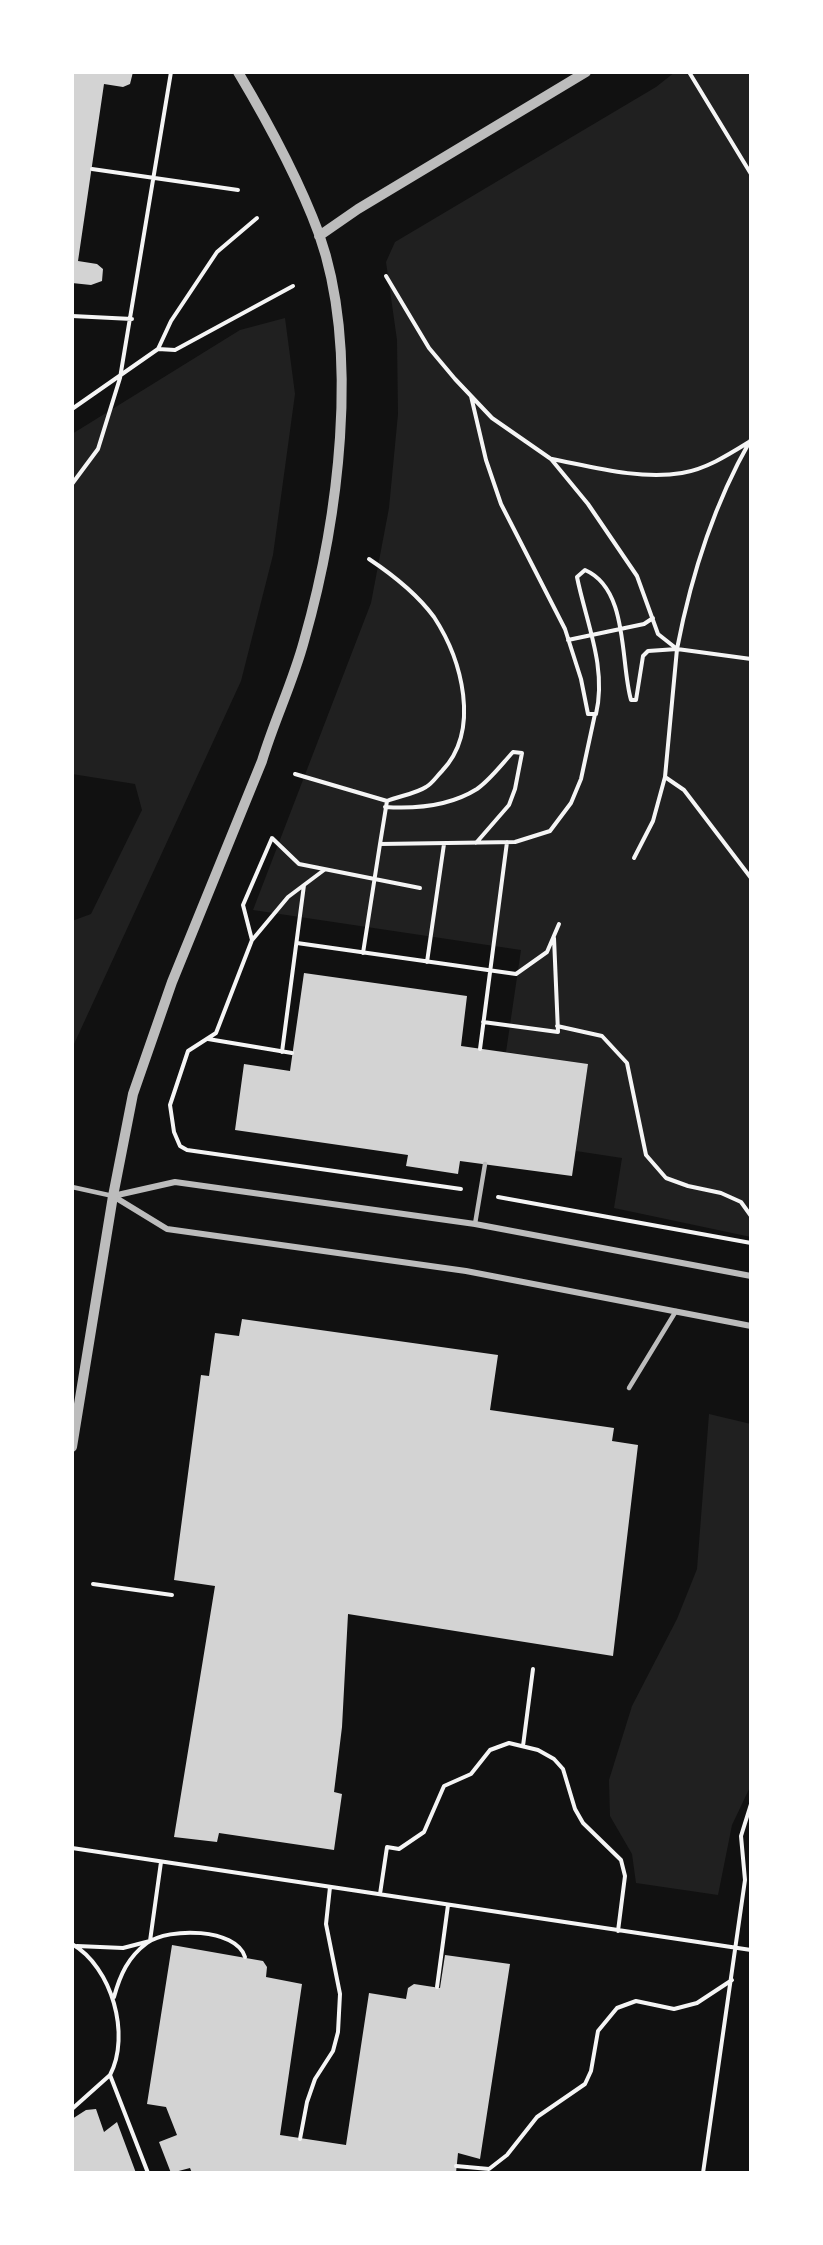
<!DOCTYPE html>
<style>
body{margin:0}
#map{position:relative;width:823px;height:2245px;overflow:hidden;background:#111;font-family:Commissioner,sans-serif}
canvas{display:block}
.frame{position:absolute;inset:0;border:74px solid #fff;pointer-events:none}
</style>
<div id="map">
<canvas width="823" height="2245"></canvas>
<div class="frame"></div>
</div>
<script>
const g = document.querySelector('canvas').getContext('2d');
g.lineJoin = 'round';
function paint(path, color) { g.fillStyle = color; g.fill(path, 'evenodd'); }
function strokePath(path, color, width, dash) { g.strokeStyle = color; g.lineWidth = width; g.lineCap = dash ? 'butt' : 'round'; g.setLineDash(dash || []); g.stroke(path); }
paint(new Path2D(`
 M675 72H751V1237L614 1208 622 1158 576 1151 588 1064 506 1052 521 950 253 910 371 603 389 508 398 414 397 340 386 262 395 242 656 87Z
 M285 318 295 394 273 555 241 681 74 1044 72 1035V921L91 914 142 810 135 784 72 774V434L240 330Z
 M709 1414 751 1424V1785L732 1825 718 1895 636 1883 632 1854 610 1816 609 1780 632 1706 677 1619 697 1569Z`), '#202020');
paint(new Path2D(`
 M72 72H133L130 84 123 87 104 84 78 261 97 264 103 269 102 281 91 285 72 283Z
 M304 973 467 996 461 1046 588 1064 572 1176 460 1161 458 1174 406 1166 408 1155 235 1130 244 1064 290 1071Z
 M242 1319 498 1355 490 1410 614 1428 612 1441 638 1445 613 1656 348 1614 342 1727 334 1792 342 1794 334 1850 219 1833 217 1842 174 1837 215 1586 174 1580 201 1375 209 1376 215 1333 239 1336Z
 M172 1945 263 1961 267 1967 266 1977 302 1984 280 2135 346 2145 369 1993 406 1999 408 1988 414 1984 440 1988 445 1955 510 1964 480 2159 458 2153 456 2173H192L190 2168 171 2173 159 2142 177 2135 166 2107 147 2104Z
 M96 2109 104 2132 117 2122 136 2173H72V2119L86 2110Z`), '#d3d3d3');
strokePath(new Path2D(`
 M689 72 751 174
 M92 169 238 190
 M386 276 429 348 455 379 492 418 551 459 588 504 637 576 658 634 677 649 665 777 653 821 634 858
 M72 316 132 319
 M158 349 171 321 217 252 257 218
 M471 396 486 460 501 504 565 629 581 679 588 714H596C607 667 586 622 577 577L585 570C629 589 620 662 631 700H636L643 656 648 651 677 649 751 659
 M72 409 158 349 175 350 293 286
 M552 459C593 467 640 480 682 473 706 469 728 455 749 442
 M72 484 98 449 120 378 171 72
 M369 559C393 575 417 594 434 617 462 660 481 730 442 771 437 776 432 784 426 787 415 794 399 796 387 801
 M568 640 644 624 653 618
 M677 649C691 576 713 506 750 441
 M295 774 387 801 380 844
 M665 777 684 790 751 878
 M385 807C416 809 450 806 477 789 490 780 502 764 513 752L522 753 515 789 509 805 476 843
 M751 811V813
 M420 888 299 864 272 838 243 905 252 940 216 1033 188 1051 170 1105 174 1132 180 1146 187 1150 461 1189
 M253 939 288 897 324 870
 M297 943 516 974 547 952 559 924
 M363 953 380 844 515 842 550 831 571 803 581 779 595 714
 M427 962 444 844
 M483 1022 558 1032 554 938
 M557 1026 602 1036 627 1063 646 1155 666 1178 688 1186 721 1193 741 1202 751 1216
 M208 1039 292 1053
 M480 1049 507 842
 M282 1052 304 885
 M498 1197 751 1243
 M93 1584 172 1595
 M523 1746 533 1669
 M72 1848 751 1950
 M380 1894 387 1847 399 1849 424 1832 444 1786 471 1774 490 1750 509 1743 538 1750 554 1759 563 1769 575 1809 583 1823 621 1860 625 1876 618 1931
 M72 1944C112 1967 131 2035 110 2075L148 2173
 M77 1946 123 1948 150 1941 161 1862
 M437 1987 448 1905
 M114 1997C120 1975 128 1957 147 1943 169 1927 236 1928 245 1957
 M72 2109 110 2075
 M300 2139 307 2102 315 2079 333 2051 338 2032 340 1994 326 1924 330 1887
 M456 2166 489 2169 507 2155 537 2117 585 2084 591 2071 598 2031 617 2008 636 2001 674 2009 697 2003 732 1980
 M703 2173 745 1880 741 1836 751 1804`), '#f5f5f5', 4);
strokePath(new Path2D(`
 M72 1187 113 1196
 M475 1224 485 1164
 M629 1388 676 1311`), '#bcbcbc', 4.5);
strokePath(new Path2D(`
 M113 1196 167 1229 466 1271 751 1326
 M113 1196 175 1182 475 1224 751 1276`), '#bcbcbc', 6);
strokePath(new Path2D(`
 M319 236 358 209 586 72
 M72 1447 113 1196 133 1094 172 982 262 761C274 721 293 682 304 641 338 522 361 353 319 234 298 177 269 124 238 72`), '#bcbcbc', 10);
</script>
